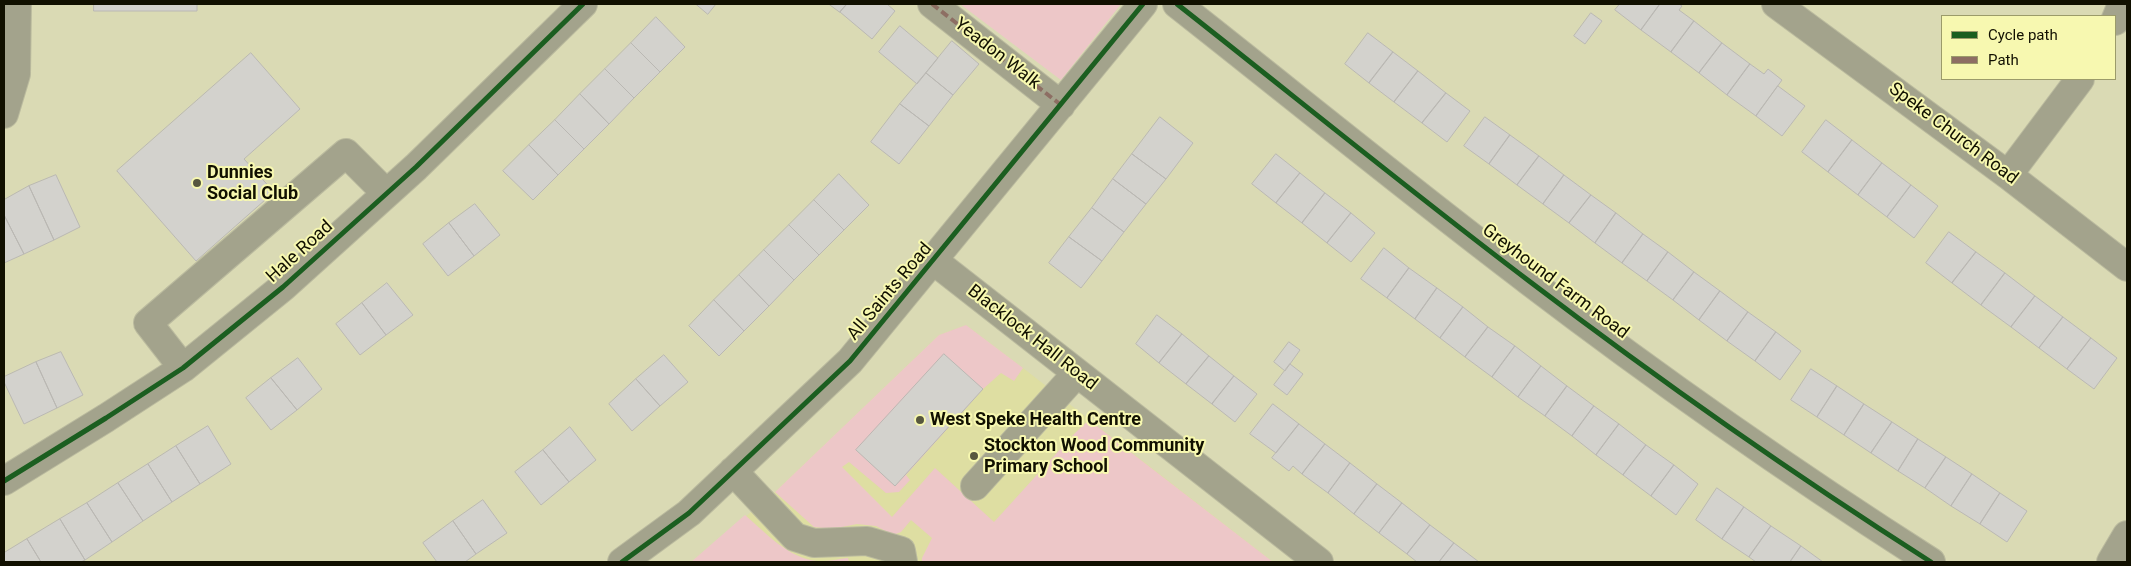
<!DOCTYPE html>
<style>
body{margin:0}
#map{position:relative;width:2131px;height:566px;overflow:hidden;background:#dadab4;font-family:Roboto,sans-serif}
canvas{display:block}
.frame{position:absolute;inset:0;border:5px solid #111000;pointer-events:none}
.legend{position:absolute;left:1941px;top:15px;width:175px;height:65px;box-sizing:border-box;background:#f7f8b0;border:1px solid #9b9b6a;margin:0;padding:6px 9px;list-style:none;font-size:15px;color:#111000}
.legend li{display:flex;align-items:center;gap:10px;height:25px}
.legend b{width:25px;border:1px solid #9b9b6a}
</style>
<div id="map">
<canvas width="2131" height="566"></canvas>
<div class="frame"></div>
<ul class="legend">
<li><b style="height:6px;background:#1b5e20"></b>Cycle path</li>
<li><b style="height:6px;background:#8d6e63"></b>Path</li>
</ul>
</div>
<script>
const g = document.querySelector('canvas').getContext('2d');
g.lineJoin = 'round';
function paint(path, color) { g.fillStyle = color; g.fill(path, 'evenodd'); }
function strokePath(path, color, width, dash) { g.strokeStyle = color; g.lineWidth = width; g.lineCap = dash ? 'butt' : 'round'; g.setLineDash(dash || []); g.stroke(path); }
function drawText(font, color, halo, rows, align = 'center') {
  g.font = font + ' Roboto,sans-serif'; g.lineWidth = 4; g.setLineDash([]); g.textBaseline = 'middle'; g.strokeStyle = halo; g.fillStyle = color; for (const [text, x, y, turn = 0] of rows) {
    g.save(); g.translate(x, y); g.rotate((+turn || 0) * Math.PI / 180); g.textAlign = isNaN(turn) ? turn : align; if (halo) g.strokeText(text, 0, 0); g.fillText(text, 0, 0); g.restore();
  }
}
paint(new Path2D(`
 M966 325 1023 368 1273 562H691L775 492 939 335Z`), '#dedea2');
paint(new Path2D(`
 M960 4H1121L1061 80Z
 M966 325 1023 368 1014 381 1001 373 983 389 906 475 910 480 899 492 886 493 849 462 842 467 892 517 935 468 994 522 1075 433 1089 420 1273 562H922V558L932 538 911 520 901 532 893 535 876 526 857 524 832 529 814 527 775 492 939 335Z
 M745 515C766 533 788 558 817 561 827 562 838 559 848 558L849 562H691Z`), '#edc7c8');
const building = new Path2D(`
 M94 4H197V11H94Z
 M696 4H716L708 14Z
 M829 4H847L840 12Z
 M847 4H887L895 11 872 39 840 12Z
 M1620 4H1660L1641 30 1615 10Z
 M1660 4H1679L1682 6 1679 10 1694 21 1671 52 1641 30Z
 M1591 13 1602 21 1585 44 1574 36Z
 M656 17 685 47 660 72 631 43Z
 M1694 21 1722 43 1699 73 1671 52Z
 M900 26 938 58 917 84 879 52Z
 M1368 33 1393 52 1369 83 1345 64Z
 M952 41 979 64 953 95 926 73Z
 M631 43 660 72 634 98 605 69Z
 M1722 43 1750 64 1727 95 1699 73Z
 M1393 52 1418 71 1394 102 1369 83Z
 M251 53 300 109 244 159 274 192 196 261 117 171Z
 M1750 64 1764 74 1768 69 1782 80 1756 116 1727 95Z
 M605 69 634 98 609 124 580 94Z
 M1418 71 1446 93 1422 123 1394 102Z
 M926 73 953 95 929 126 900 104Z
 M1778 86 1805 106 1782 136 1756 116Z
 M1446 93 1470 111 1447 142 1422 123Z
 M580 94 609 124 584 149 555 120Z
 M900 104 929 126 899 164 871 142Z
 M1160 117 1193 143 1166 179 1132 154Z
 M1485 117 1510 135 1489 164 1464 146Z
 M555 120 584 149 558 175 529 145Z
 M1826 120 1852 140 1828 172 1802 152Z
 M1510 135 1539 156 1517 185 1489 164Z
 M1852 140 1882 163 1858 195 1828 172Z
 M529 145 558 175 533 200 503 171Z
 M1132 154 1166 179 1146 204 1113 179Z
 M1276 154 1300 173 1276 203 1252 184Z
 M1539 156 1564 175 1543 204 1517 185Z
 M1882 163 1911 185 1887 217 1858 195Z
 M1300 173 1325 193 1302 223 1276 203Z
 M839 174 869 205 844 230 814 200Z
 M56 175 80 227 54 240 29 186Z
 M1564 175 1591 195 1569 223 1543 204Z
 M1113 179 1146 204 1124 232 1092 208Z
 M1911 185 1938 206 1914 238 1887 217Z
 M29 186 54 240 24 254 4 215V200Z
 M1325 193 1351 213 1327 243 1302 223Z
 M1591 195 1616 213 1595 243 1569 223Z
 M814 200 844 230 819 255 789 225Z
 M475 204 500 235 474 256 449 223Z
 M1092 208 1124 232 1102 261 1069 237Z
 M1351 213 1375 233 1351 262 1327 243Z
 M1616 213 1643 234 1622 263 1595 243Z
 M4 215 24 254 4 263Z
 M449 223 474 256 448 276 423 244Z
 M789 225 819 255 794 280 764 250Z
 M1949 232 1976 252 1952 283 1926 263Z
 M1643 234 1668 252 1647 281 1622 263Z
 M1069 237 1102 261 1081 288 1049 263Z
 M1384 248 1409 268 1387 298 1361 279Z
 M764 250 794 280 769 306 739 275Z
 M1668 252 1694 272 1673 300 1647 281Z
 M1976 252 2005 273 1981 305 1952 283Z
 M1409 268 1437 288 1415 319 1387 298Z
 M1694 272 1720 291 1699 320 1673 300Z
 M2005 273 2035 296 2011 327 1981 305Z
 M739 275 769 306 744 331 714 300Z
 M387 283 413 315 386 335 362 303Z
 M1437 288 1463 307 1440 338 1415 319Z
 M1720 291 1748 312 1727 341 1699 320Z
 M2035 296 2063 317 2039 348 2011 327Z
 M714 300 744 331 719 356 689 326Z
 M362 303 386 335 360 355 336 324Z
 M1463 307 1488 327 1465 357 1440 338Z
 M1748 312 1776 332 1755 361 1727 341Z
 M1157 315 1182 334 1159 363 1136 344Z
 M2063 317 2091 338 2067 369 2039 348Z
 M1488 327 1515 346 1492 377 1465 357Z
 M1776 332 1801 351 1780 380 1755 361Z
 M1182 334 1209 356 1186 384 1159 363Z
 M2091 338 2117 358 2094 389 2067 369Z
 M1289 342 1300 350 1285 371 1274 362Z
 M1515 346 1541 366 1518 397 1492 377Z
 M61 352 83 395 57 408 36 362Z
 M944 354 983 389 895 486 856 450Z
 M664 355 688 382 660 406 636 379Z
 M1209 356 1234 376 1212 404 1186 384Z
 M298 358 322 389 297 410 271 378Z
 M36 362 57 408 24 424 4 382V377Z
 M1290 364 1303 374 1287 395 1274 385Z
 M1541 366 1567 386 1545 416 1518 397Z
 M1811 369 1837 386 1817 417 1791 400Z
 M1234 376 1257 394 1235 422 1212 404Z
 M271 378 297 410 271 430 246 398Z
 M636 379 660 406 632 431 609 404Z
 M1567 386 1594 406 1572 436 1545 416Z
 M1837 386 1864 404 1844 435 1817 417Z
 M1273 404 1299 424 1276 453 1250 434Z
 M1864 404 1892 422 1871 453 1844 435Z
 M1594 406 1619 424 1596 455 1572 436Z
 M1892 422 1918 439 1898 471 1871 453Z
 M1299 424 1325 444 1302 474 1293 466 1289 471 1272 458Z
 M1619 424 1646 445 1623 475 1596 455Z
 M208 426 231 464 200 484 176 446Z
 M570 427 596 460 569 482 543 450Z
 M1918 439 1946 457 1925 488 1898 471Z
 M1325 444 1350 463 1328 493 1302 474Z
 M1646 445 1674 465 1651 496 1623 475Z
 M176 446 200 484 172 502 148 464Z
 M543 450 569 482 541 505 515 472Z
 M1946 457 1972 474 1951 506 1925 488Z
 M1350 463 1377 484 1354 514 1328 493Z
 M148 464 172 502 143 521 118 483Z
 M1674 465 1698 484 1676 515 1651 496Z
 M1972 474 2000 493 1980 524 1951 506Z
 M118 483 143 521 112 542 87 503Z
 M1377 484 1402 503 1379 533 1354 514Z
 M1717 488 1744 507 1722 539 1696 520Z
 M2000 493 2027 511 2007 542 1980 524Z
 M483 500 507 533 476 554 453 521Z
 M87 503 112 542 85 560 60 519Z
 M1402 503 1430 525 1407 554 1379 533Z
 M1744 507 1771 526 1749 557 1722 539Z
 M60 519 85 560 81 562H41L27 539Z
 M453 521 476 554 465 562H437L423 543Z
 M1430 525 1454 543 1439 562H1417L1407 554Z
 M1771 526 1801 546 1790 562H1756L1749 557Z
 M27 539 41 562H4V553Z
 M1454 543 1479 562H1439Z
 M1801 546 1823 562H1790Z`);
paint(building, '#d3d2cd');
strokePath(building, '#bab8b3', 1);
const minor = new Path2D(`
 M932 4 1061 105
 M1177 4C1294 96 1410 191 1529 281 1659 380 1793 474 1931 562
 M1776 4 2008 175 2127 267
 M2115 21 2122 4
 M4 114 16 74 17 4
 M2008 175 2080 79
 M934 261 1319 562
 M183 368 148 323 346 153 386 193
 M733 471 795 537 814 543 867 541 901 551 903 562
 M4 481 106 418 183 368 283 287 416 167 583 4
 M975 486 1077 373
 M622 562 689 513 850 361 1143 4
 M2111 562 2127 535`);
strokePath(minor, '#baba9e', 30);
strokePath(minor, '#a3a38c', 28);
strokePath(new Path2D(`
 M932 4 1061 105`), '#8d6e63', 4, [8, 4]);
strokePath(new Path2D(`
 M1177 4C1294 96 1410 191 1529 281 1659 380 1793 474 1931 562
 M4 481 106 418 183 368 283 287 416 167 583 4
 M622 562 689 513 850 361 1143 4`), '#1b5e20', 5);
for (const [x, y, r, color] of [
 [197,183,5,"#57573f"],
 [920,420,5,"#57573f"],
 [974,456,5,"#57573f"]
]) { const dot = new Path2D(); dot.arc(x, y, r, 0, 2 * Math.PI); g.fillStyle = color; g.fill(dot); strokePath(dot, '#f7f8b0', 2); }
drawText('18px', '#111000', '#f7f8b0', [
 ["Yeadon Walk",997,54,38],
 ["Speke Church Road",1953,134,37],
 ["Hale Road",300,252,-42],
 ["Greyhound Farm Road",1555,282,37],
 ["All Saints Road",890,292,-50],
 ["Blacklock Hall Road",1032,338,38]
]);
drawText('bold 18px', '#111000', '#f7f8b0', [
 ["Dunnies",207,173],
 ["Social Club",207,194],
 ["West Speke Health Centre",930,420],
 ["Stockton Wood Community",984,446],
 ["Primary School",984,467]
], 'left');
</script>
